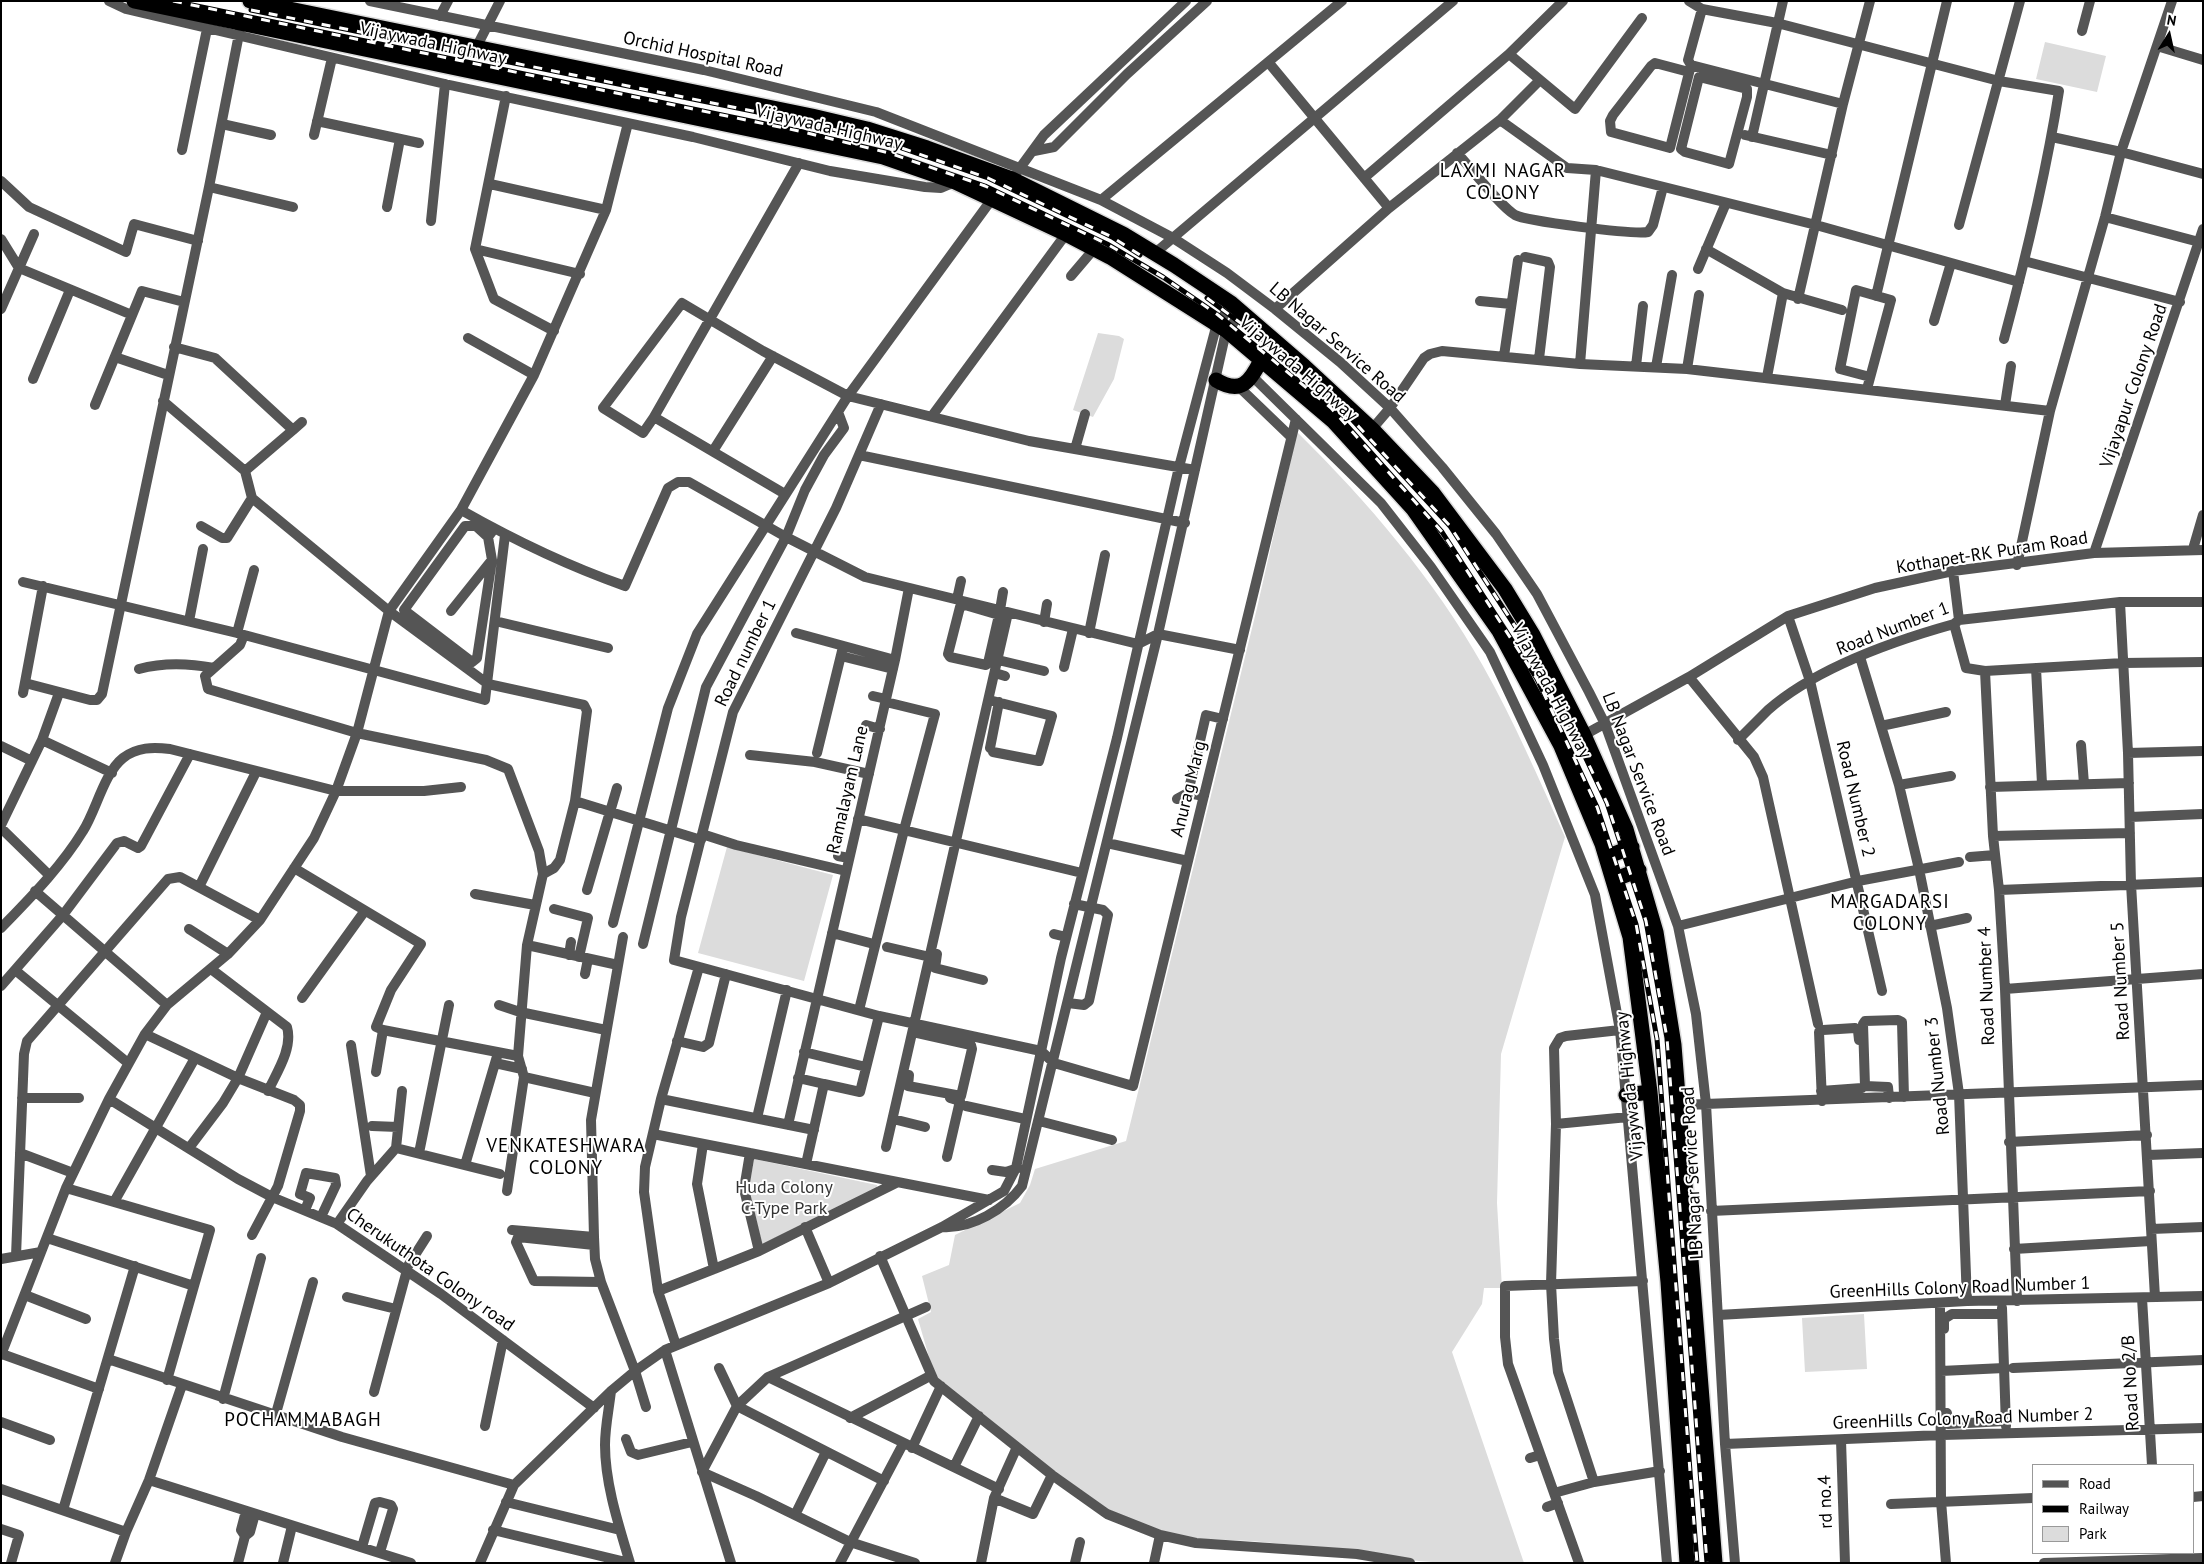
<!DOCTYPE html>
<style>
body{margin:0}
#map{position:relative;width:2204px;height:1564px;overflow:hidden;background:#fff;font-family:"PT Sans",sans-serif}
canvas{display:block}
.frame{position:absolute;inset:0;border:2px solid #000;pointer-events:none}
.legend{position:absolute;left:2032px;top:1464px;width:162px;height:90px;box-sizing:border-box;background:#fff;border:1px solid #999;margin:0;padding:6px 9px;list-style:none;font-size:15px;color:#000}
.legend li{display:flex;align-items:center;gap:10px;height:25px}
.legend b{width:25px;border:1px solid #999}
.north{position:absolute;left:2144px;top:10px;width:50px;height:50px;-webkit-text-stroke:4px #fff;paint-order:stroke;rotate:10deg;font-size:14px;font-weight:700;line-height:20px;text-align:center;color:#000}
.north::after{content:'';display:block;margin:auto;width:18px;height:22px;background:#000;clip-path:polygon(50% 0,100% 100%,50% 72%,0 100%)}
</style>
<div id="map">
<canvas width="2204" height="1564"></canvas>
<div class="frame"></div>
<ul class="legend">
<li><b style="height:6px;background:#555"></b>Road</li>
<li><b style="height:6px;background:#000"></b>Railway</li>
<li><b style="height:14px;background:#dcdcdc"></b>Park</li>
</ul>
<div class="north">N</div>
</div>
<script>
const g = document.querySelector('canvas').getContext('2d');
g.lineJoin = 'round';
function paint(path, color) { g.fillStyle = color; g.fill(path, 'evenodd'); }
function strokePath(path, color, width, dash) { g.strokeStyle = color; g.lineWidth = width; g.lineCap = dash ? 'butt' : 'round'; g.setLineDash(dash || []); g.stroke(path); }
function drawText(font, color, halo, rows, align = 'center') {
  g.font = font + ' "PT Sans",sans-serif'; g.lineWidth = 4; g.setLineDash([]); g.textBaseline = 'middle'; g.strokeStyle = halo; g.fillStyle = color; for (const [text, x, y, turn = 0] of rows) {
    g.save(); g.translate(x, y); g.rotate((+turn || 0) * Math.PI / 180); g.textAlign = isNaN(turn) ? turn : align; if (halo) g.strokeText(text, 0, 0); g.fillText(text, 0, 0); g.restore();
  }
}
paint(new Path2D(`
 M2045 42 2106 56 2097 92 2036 79Z
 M1098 333 1119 336 1124 339 1114 379 1093 417 1073 410Z
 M1297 432C1368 502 1434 579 1483 666 1514 721 1539 779 1565 837L1501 1054 1497 1203 1502 1288H1484L1482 1304 1452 1352 1524 1563H1445L1394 1559 1374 1552 1251 1541 1183 1538 1108 1512 1053 1473 942 1383 933 1371 918 1319 931 1312 922 1276 949 1265 955 1235 1020 1203 1030 1185 1035 1169 1126 1141 1257 608Z
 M727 847 833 875 804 981 698 953Z
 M754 1159 877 1185V1190L762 1244 749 1189Z
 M1864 1314 1867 1369 1805 1372 1802 1318Z`), '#dcdcdc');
const highway = new Path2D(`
 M134 1 883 157 955 182 1066 234 1110 257 1227 331 1333 421 1413 509 1499 631 1561 746 1602 844 1630 937 1650 1092 1668 1282 1687 1563
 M250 1 812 116 867 129 927 148 1012 179 1123 234 1174 265 1231 303 1304 366 1372 429 1433 493 1505 589 1533 635 1584 735 1626 829 1656 932 1674 1045 1715 1563
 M1216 380C1241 395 1250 382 1261 360
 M1606 857 1632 847
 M1613 880 1639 870
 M1626 1095 1650 1092`);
strokePath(highway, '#dbdbdb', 18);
strokePath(new Path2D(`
 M109 1 126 9 445 84 693 137 830 171 925 187 941 188 955 182
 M370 1 704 70 876 112 1101 200 1173 238 1227 273 1275 309 1340 362 1390 408 1442 467 1496 534 1537 594 1589 692 1605 724 1678 926 1696 1014 1706 1104 1725 1444 1735 1563
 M1689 1 1702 9 1777 23 1999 81 2059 91C2046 174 2026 257 2004 339
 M1702 9 1688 60 1691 65 1843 104
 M440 16 448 1
 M2082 31 2090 1
 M2157 46 2203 60
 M476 48 500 1
 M1509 54 1575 109 1642 18
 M1269 63 1389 208
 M1689 72 1655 63 1651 66 1613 115 1610 121 1611 132 1670 148 1691 65
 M1699 77 1747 89V97L1729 164 1685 152 1681 149Z
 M506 96 475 249 494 299 554 331
 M1500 120 1567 168 1596 170 1816 225 2019 282
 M317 121 419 143
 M222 124 271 135
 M314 135 332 58
 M1745 135 1832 155
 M1752 137 1783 1
 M2052 137 2121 152 2203 174
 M182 150 207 29
 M1034 151 1054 147 1127 74 1207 1
 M1457 153C1471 168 1500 206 1515 215 1526 221 1634 235 1648 232L1653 225 1663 187
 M1017 172 1044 135 1186 1
 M1364 178 1509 54 1563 1
 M1 181 29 207 126 252 134 224 198 241
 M490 184 606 210
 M209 187 293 207
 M1101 200 1342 1
 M387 207 400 139
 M2105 217 2199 242
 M431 221 445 84
 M1959 225 2020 1
 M1 239 19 268 132 315
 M475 249 580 274
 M1706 249 1783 293 1842 310
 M1155 253 1453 1
 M1525 257 1548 262 1550 267 1539 359
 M2024 261 2180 302
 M1698 269 1726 203
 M1071 276 1094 249
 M1876 296 1947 1
 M1798 299 1843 104 1870 1
 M1480 301 1511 304
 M1 309 34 234
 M1275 309 1389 208 1500 120 1540 80
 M1934 321 1951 263
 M468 338 534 375
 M174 347 215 358 293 430 245 471
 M1504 356 1518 260
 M115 357 168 375
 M1580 364 1596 170
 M1636 366 1643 306
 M1656 367 1672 275
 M1687 369 1699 295
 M1252 376 1381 503 1431 567 1490 652 1543 765 1595 895 1620 1030 1667 1563
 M1767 377 1783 293
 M33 379 70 290
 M1239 387 1291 437
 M1867 389 1891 300 1856 290 1840 369 1870 377
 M163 401 245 471 252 498 389 611 488 684 584 705 587 711 575 801 560 860 554 868 543 874
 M881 404 836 508 733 712 681 917 674 960 879 1016 1041 1051 1054 1063 1133 1086 1296 419
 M95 405 142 291 184 302
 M2005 405 2011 366
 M932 416 1066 234
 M654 417 799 163
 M1372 429 1390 408 1424 358 1430 354 1442 351 1580 364 1687 369 2050 411
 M293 430 302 422
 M1075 449 1085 414
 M713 451 773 356
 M859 455 1185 523
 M785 494 654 417 643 433 603 408 682 303 763 351 848 396 1029 441 1195 470
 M461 510C514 540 568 566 625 586L668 488 678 482H689L786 537 865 577 1138 644 1158 634 1240 650
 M201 526 222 538H227L252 498
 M488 537 476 526H465L404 610 472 662 477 658 492 560 488 537 494 529
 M2193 549 2203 515
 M2094 553 2203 229
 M2017 565 2050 411 2105 217 2121 152 2172 1
 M1953 571 1959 620
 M23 582 237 633 485 700 505 535
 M957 599 961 581
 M2120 602 2128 753 2131 884 2155 1297
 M965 605 999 615 988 663 986 665 950 657 948 654 960 607Z
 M1000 610 1003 592
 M451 611 491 561
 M1788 616 1810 681 1882 991
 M189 621 203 549
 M495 621 608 648
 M1044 622 1047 604
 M1954 624 1966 668 1985 671 2123 663 2203 662
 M237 633 254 570
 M796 633 895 660
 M1089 633 1105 555
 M244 635 240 645 205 676 208 689 357 733 486 760 508 769 539 851 543 874 527 945 518 1056 524 1077 507 1191
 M841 656 893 669
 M1860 657 1899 785 1919 869 1947 1008 1959 1094 1967 1301
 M998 660 1044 671
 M1064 667 1073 629
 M2036 668 2042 784
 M139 669C164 662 188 663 214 668
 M1985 671 1993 836 1999 890 2005 989 2017 1301
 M995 673 1005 676
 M1689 677 1754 757 1763 777 1818 1024
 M25 683 90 700H97L102 694 209 187 240 29
 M23 693 43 586
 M873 696 886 699
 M989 700 1052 716 1039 761 993 752
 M866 725 880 729
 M1881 726 1946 712
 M1584 735 1689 677 1788 616 1875 588 1953 571 2094 553 2203 550
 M42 740 112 773
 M1738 740C1748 730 1758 720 1768 710 1817 667 1893 641 1954 624L1959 620 2120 602H2203
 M2081 745 2084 784
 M1 746 32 761
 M990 748 999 702
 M817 753 843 647
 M2128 753 2203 751
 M750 755 815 762 869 774
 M1899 785 1951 776
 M1990 787 2129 783
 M1204 796 1188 793 1206 715 1223 719
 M1177 799 1188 793
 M575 801 701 840
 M2130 817 2203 814
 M858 819 1082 873
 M1 825 42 740 59 693
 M1 828 49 875
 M702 834 736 845 846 871
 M1993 836 2130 833
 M1107 843 1188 861
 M838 856 849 858
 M1970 857 1995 855
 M294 868 421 944 391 990 376 1027 383 1030 518 1056
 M199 887 256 772
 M587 890 617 788
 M1999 890 2203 882
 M35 891 167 1005
 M475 894 535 905
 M554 909 588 918 579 957
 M613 923 668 708 697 634 848 396 992 199
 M1678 926 1858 881 1959 862
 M1930 926 1967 918
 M1 928C30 898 61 867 83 831 96 811 104 773 123 758 137 747 153 747 170 749L336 791H424L461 787
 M189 929 228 954
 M832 933 870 943
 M1054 934 1066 937
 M623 937 591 1120 594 1237 595 1259 601 1282 635 1371 646 1407
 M643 944 706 687 786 537 805 490 824 455 844 428 838 412
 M527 945 618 965
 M887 947 930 957
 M937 954 935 968 983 980
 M569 955 571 942
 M211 969 287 1027C293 1048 277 1072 268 1091
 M15 970 128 1063
 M585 974 588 959
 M1 986 63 915 117 843 124 841 138 848 141 846 190 754
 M2005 989 2203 974
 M302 998 364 912
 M1068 1003 1084 1005 1089 1001 1108 915 1103 910 1074 904
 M499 1005 520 1012 606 1030
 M859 1010 904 830 935 714 886 702
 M145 1034 238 1078 294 1100 300 1105V1111L278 1186 252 1235
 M677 1041 703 1047 709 1043 726 974
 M351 1045 371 1176
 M804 1052 866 1067
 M495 1063 522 1069
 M376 1072 383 1030
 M909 1075 908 1086 961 1096 972 1049 971 1045 913 1032
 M524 1077 595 1093
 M798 1078 824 1084
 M1821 1091 1862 1088
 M22 1098H79
 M1889 1098 1888 1087 1865 1086 1863 1024 1865 1021 1898 1020 1902 1022 1904 1097
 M109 1099 238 1179 272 1197 337 1224 441 1294 594 1408
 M661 1099 814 1130
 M1822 1101 1819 1032 1823 1030 1855 1028 1858 1031 1859 1040
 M1679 1105 2203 1085
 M966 1106 1025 1119
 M757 1118 787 990
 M893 1119 925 1127
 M1039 1121 1112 1140
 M1556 1124 1628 1117
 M788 1125 895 660 909 588
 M372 1126 398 1127
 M653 1134 989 1200
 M2009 1142 2147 1135
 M886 1147 1008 613
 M189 1148 223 1103 238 1078 267 1012
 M396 1148 500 1174
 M20 1153 73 1173
 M419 1153 449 1005
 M750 1153 744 1189 759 1251
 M2148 1155 2203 1153
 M947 1157 960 1101 950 1098
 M806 1164 824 1084 860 1092 879 1016
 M465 1165 498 1053
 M992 1170 1006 1172 1018 1168
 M66 1188 210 1230 167 1380
 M114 1202 195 1058
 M305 1210 310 1198 300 1194 306 1173 335 1178 336 1185 321 1217
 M1711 1211 2150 1191
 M337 1224 367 1181 396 1148 402 1091
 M805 1227 829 1283
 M942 1227C972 1229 1005 1209 1022 1186L1158 634 1225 336 1241 311
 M2151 1229 2203 1227
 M512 1230 594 1237
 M47 1238 194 1286
 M594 1245 518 1237 516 1242 534 1281 601 1282
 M2014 1249 2151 1241
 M16 1256 24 1054 27 1041 168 879 180 877 260 920
 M880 1256 934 1381 1052 1475 1107 1514 1160 1535 1196 1543 1357 1554 1410 1563
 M1 1259 41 1252
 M406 1269 427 1236
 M714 1269 759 1251 896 1183
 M658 1291 714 1269 697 1184 703 1144
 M25 1295 86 1319
 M347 1297 396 1309
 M2142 1298 2152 1465
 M1940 1304 1941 1501 1946 1563
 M2002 1308 2006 1426
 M1718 1315 1967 1301 2203 1296
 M1944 1329V1319L1952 1314H2002
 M676 1345 658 1291 644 1192 645 1167 661 1099 699 967
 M665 1350 731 1563
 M2 1354 99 1389
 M1 1355 66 1188 109 1099 145 1034 167 1005 228 954 260 920 314 838 336 791 357 733 389 611 461 510 534 375 606 210 628 123
 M108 1359 342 1437 514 1485
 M719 1368 737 1406 884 1481
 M2013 1368 2203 1360
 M1941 1371 2004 1368
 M768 1377 999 1489
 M611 1391C609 1409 605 1427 605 1445 605 1484 619 1526 630 1563
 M374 1392 407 1270
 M223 1399 261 1258
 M1947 1413 1948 1424 2005 1421
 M275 1417 313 1282
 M850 1418 930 1376
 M1 1422 50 1440
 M485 1426 503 1340
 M626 1439 631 1452 638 1455 692 1442
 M1841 1440 1845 1563
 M1725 1444 1942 1435 2203 1428
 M912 1448 941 1386
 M1530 1458 1540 1455
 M954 1467 979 1416
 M149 1480 411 1563
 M1594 1482 1558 1372 1554 1339 1551 1284 1556 1124 1554 1048 1560 1038 1566 1036 1620 1030
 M1 1489 126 1532
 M1554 1493 1594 1482 1660 1471
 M2193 1497 2203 1496
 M994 1498 1033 1514 1052 1475
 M506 1502 620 1530
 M1891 1504 2033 1498
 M1547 1507 1558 1503
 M63 1510 135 1266
 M246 1511 241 1530 245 1536 250 1532 255 1514
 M795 1515 826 1452
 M1 1529 19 1535 11 1563
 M493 1530 630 1563
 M362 1547 375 1503 380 1502 391 1505 393 1509 380 1552
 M115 1563 126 1532 149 1480 182 1385
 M238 1563 245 1536
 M283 1563 292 1526
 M480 1563 514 1485 611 1391 635 1371 665 1350 829 1283 942 1227 1004 1191 1016 1168 1061 958 1117 738 1179 467 1215 331 1231 303
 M840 1563 903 1444
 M915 1563 850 1542 756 1496 702 1472 737 1406 768 1377 926 1307
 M981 1563 994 1498 1017 1447
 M1075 1563 1080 1542
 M1154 1563 1160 1535
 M1579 1563 1508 1364 1505 1337V1286L1643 1281
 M2044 1563 2203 1558`), '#555', 10);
strokePath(highway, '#000', 15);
const rail = new Path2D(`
 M173 1 799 131 889 153 985 186 1107 244 1163 277 1218 315 1331 408 1442 532 1537 679 1597 807 1636 924 1657 1039 1697 1563
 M251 10 802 121 893 145 988 178 1112 237 1140 255
 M1207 298 1282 354 1337 403 1450 526 1546 674 1607 803 1646 921 1667 1038 1707 1563`);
strokePath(rail, '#000', 5);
strokePath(rail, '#fff', 3, [9]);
drawText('18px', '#000', '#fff', [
 ["Vijaywada Highway",433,44,12],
 ["Orchid Hospital Road",703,55,12],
 ["Vijaywada Highway",829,128,13],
 ["LB Nagar Service Road",1337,343,41],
 ["Vijaywada Highway",1298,369,41],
 ["Vijayapur Colony Road",2134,386,-71],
 ["Kothapet-RK Puram Road",1992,553,-9],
 ["Road Number 1",1893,629,-21],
 ["Road number 1",746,653,-64],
 ["Vijaywada Highway",1551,691,62],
 ["LB Nagar Service Road",1638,774,69],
 ["Anurag Marg",1189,789,-76],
 ["Ramalayam Lane",848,790,-77],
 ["Road Number 2",1855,799,77],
 ["Road Number 5",2121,981,-93],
 ["Road Number 4",1987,986,-92],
 ["Road Number 3",1938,1076,-96],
 ["Vijaywada Highway",1630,1086,-96],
 ["LB Nagar Service Road",1693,1173,-93],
 ["Cherukuthota Colony road",430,1270,35],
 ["GreenHills Colony Road Number 1",1960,1288,-2],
 ["Road No 2/B",2131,1383,-93],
 ["GreenHills Colony Road Number 2",1963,1419,-2],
 ["rd no.4",1826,1502,-92]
]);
drawText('18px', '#333', '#fff', [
 ["Huda Colony",784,1188],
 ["C-Type Park",784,1209]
]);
g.letterSpacing = '1px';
drawText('19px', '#000', '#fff', [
 ["LAXMI NAGAR",1503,172],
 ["COLONY",1503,194],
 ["MARGADARSI",1890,903],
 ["COLONY",1890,925],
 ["VENKATESHWARA",566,1147],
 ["COLONY",566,1169],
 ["POCHAMMABAGH",303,1421]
]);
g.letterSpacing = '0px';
</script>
